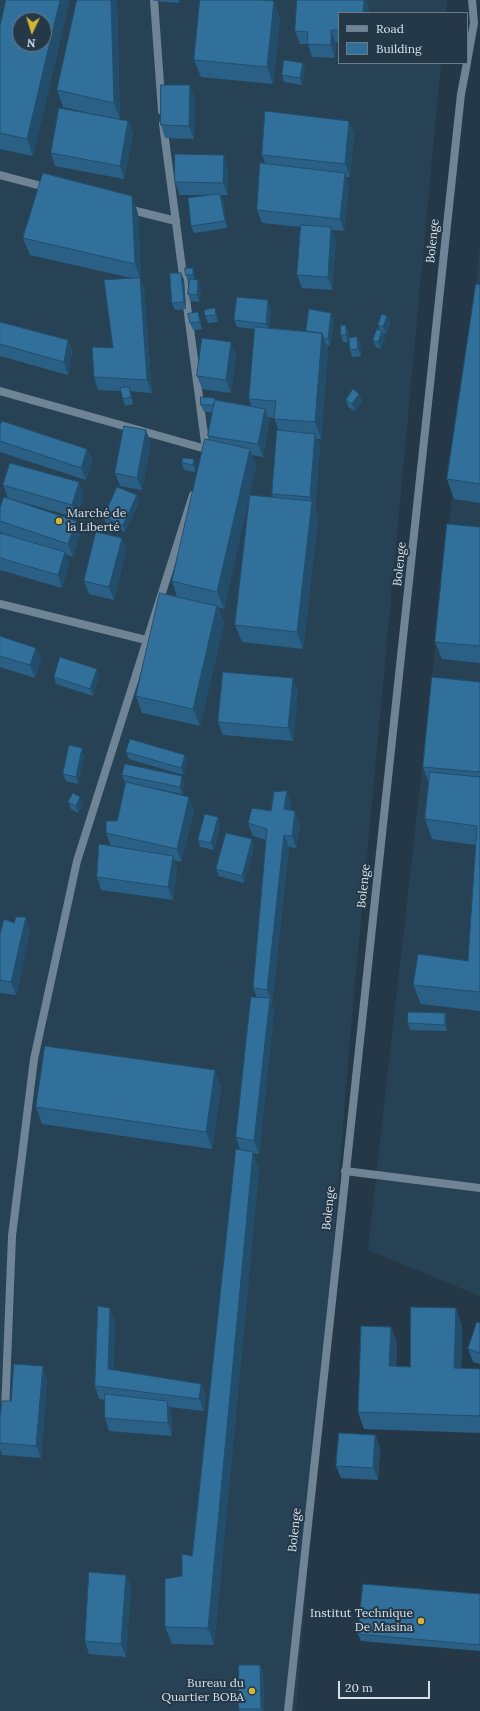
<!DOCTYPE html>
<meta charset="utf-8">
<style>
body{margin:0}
#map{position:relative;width:480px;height:1711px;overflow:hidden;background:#253847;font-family:Lora,serif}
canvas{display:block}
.legend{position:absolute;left:338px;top:12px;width:130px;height:52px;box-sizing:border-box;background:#253847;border:1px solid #6b7b88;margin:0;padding:5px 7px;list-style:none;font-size:12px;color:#d4e0e9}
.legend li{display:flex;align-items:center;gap:8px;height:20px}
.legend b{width:20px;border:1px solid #6b7b88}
.north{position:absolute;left:12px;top:12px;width:40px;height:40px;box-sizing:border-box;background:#253847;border:1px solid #6b7b88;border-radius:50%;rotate:184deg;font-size:11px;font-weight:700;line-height:16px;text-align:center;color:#d4e0e9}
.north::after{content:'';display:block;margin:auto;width:14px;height:18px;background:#d6b534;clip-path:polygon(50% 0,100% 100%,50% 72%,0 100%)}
.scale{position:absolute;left:338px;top:1681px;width:92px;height:18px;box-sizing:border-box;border:2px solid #d4e0e9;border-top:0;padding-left:5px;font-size:12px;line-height:14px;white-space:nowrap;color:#d4e0e9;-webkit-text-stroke:3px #253847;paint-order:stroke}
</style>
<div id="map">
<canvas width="480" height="1711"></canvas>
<ul class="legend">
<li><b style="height:5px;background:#6f8596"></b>Road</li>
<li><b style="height:11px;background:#31709b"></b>Building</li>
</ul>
<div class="north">N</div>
<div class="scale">20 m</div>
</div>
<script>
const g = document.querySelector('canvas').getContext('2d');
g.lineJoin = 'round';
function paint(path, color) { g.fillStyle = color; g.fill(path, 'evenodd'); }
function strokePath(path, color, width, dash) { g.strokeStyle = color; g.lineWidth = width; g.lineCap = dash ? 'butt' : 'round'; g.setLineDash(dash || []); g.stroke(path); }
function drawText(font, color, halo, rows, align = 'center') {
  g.font = font + ' Lora,serif'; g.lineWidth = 4; g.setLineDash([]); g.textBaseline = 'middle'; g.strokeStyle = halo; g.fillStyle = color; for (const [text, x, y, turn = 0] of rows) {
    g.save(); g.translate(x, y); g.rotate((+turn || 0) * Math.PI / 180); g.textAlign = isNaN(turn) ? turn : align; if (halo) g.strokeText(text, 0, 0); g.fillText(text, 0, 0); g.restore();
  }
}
paint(new Path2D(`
 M0 0H447L446 13H339V63H441L351 1027 296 1711H0ZM20 20H44V44H20Z
 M480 247V1296L368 1250Z`), '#284255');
strokePath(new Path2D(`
 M154 0 162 111
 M163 124 206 450
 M0 175 49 188
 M128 209 176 221
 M0 391 206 449
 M0 604 146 640
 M345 1171 480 1188
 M5 1412 12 1236 34 1059 77 861 193 495`), '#6f8596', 8);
strokePath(new Path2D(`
 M467 62 474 23 472 0
 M288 1711C345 1172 405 633 461 94L467 63`), '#6f8596', 8);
paint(new Path2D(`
 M6 0H69V2L33 156 0 149V27Z
 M77 0H116L117 2 120 120 128 121 133 134 124 179 55 166 51 153 106 117 63 107 57 90Z
 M153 0H179V3L154 1Z
 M297 0H366L369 9 339 13V43L336 42 335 58 312 57 308 44H300L295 31Z
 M280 18 273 84 201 77 194 60Z
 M303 63 305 70 302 85 284 82 282 75Z
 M195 98 194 139 165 138 161 125Z
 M349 121 354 134 350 177H346L349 186 344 231 332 230 336 240 332 290 302 288 297 275 301 227 262 223 257 210 265 163 262 155Z
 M228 168V195H221L223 201 227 228 194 233 191 226 208 195H180L175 182Z
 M138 213 141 281 144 290 152 393 130 391 133 404 125 406 123 399 121 391 98 390 94 377 113 348 131 278 30 255 23 238Z
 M181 273 184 280 186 309 175 310 172 303Z
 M186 275H195V280H198L201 287 199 302 190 301 188 294 189 282H188Z
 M480 285V503L454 499 447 479Z
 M271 307 269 328 306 331 334 320 330 346 327 345 328 350 321 439H317L320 446 315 510 318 518 303 649 242 642 235 625 273 497 272 494 279 431 274 418 268 417 269 422 263 457 252 455 256 466 224 609 218 607 224 623 200 726 142 713 136 696 177 597 172 581 210 440 208 436 212 412H204L201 405 216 400 251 406 249 399 255 329 237 327 234 320Z
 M204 310 217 315 218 322 208 323 205 316Z
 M387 316 390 323 386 334 383 333 385 338 381 349 376 347 373 340 380 331 378 325Z
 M200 319 202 329 193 330 190 323Z
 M0 322 68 340 72 352 68 375 0 356Z
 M349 333 348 342H343L341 335Z
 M360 344 361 356 352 357 350 350Z
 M236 355 231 393 202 389 197 376Z
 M359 394 362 401 355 411 348 407 346 400Z
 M0 426 87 449 92 461 86 480 0 452Z
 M151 443 142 490 120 486 115 473Z
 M183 458 196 466 195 472 184 470 182 463Z
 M3 485 83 494 77 518 8 498Z
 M137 495 139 502 125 532 106 524 104 517Z
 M0 508 80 534 73 557 65 554 69 564 62 588 0 570V533H1L0 531Z
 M480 527V663L442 659 435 642Z
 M122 538 126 551 114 600 89 594 84 581Z
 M0 636 36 648 41 660 35 678 0 667Z
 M99 676 93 696 56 684 54 677Z
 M480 682V1011L421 1004 413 985 468 961 476 845 432 839 425 819 429 783 423 767Z
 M298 691 293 741 223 735 218 722Z
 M126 752 185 755 187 762 183 775 129 759Z
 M84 755 78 784 66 781 63 774Z
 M122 775 184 783 182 794 125 782Z
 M80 797 83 804 78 813 71 809 68 802Z
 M291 803 290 810 295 811 300 824 296 848 289 847 272 1002H271L274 1011 259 1154 253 1153 259 1169 214 1645 172 1644 165 1627 182 1576 192 1556 240 1150 236 1137 257 998 253 988 266 840 253 836 248 823 271 811Z
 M194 810 181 862 174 860 177 869 173 900 101 890 97 877 116 847 111 846 106 833 117 821Z
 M218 817 220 824 214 850 200 847 198 840Z
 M254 846 244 883 219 876 216 869Z
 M14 923 30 930 16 995 0 993V934Z
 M447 1020V1031L410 1030 408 1023Z
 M221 1087 212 1149 42 1124 36 1107Z
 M115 1321 113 1370 201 1384 206 1396 204 1411 169 1407 171 1414 172 1436 109 1431 105 1418V1400L99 1399 95 1386Z
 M480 1323V1364L473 1362 468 1349Z
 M462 1325 461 1368 480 1369V1433L364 1429 358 1412 391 1327 397 1344 396 1366 410 1367Z
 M47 1379 41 1458 2 1455 0 1449V1418L11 1401Z
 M375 1435 380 1448 378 1480 341 1478 336 1466Z
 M126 1575 131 1588 126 1657 89 1654 85 1641Z
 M480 1594V1651L361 1641 358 1634Z
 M260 1665 263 1672 264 1711H240L239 1709Z`), '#2a6085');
paint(new Path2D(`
 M60 0H69V2L33 156 27 139Z
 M111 0H116L117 2 120 120 114 103Z
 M364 0H366L369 9V13H363Z
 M274 1 280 18 273 84 267 67Z
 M331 30 336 42 335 58 331 45Z
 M303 63 305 70 302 85 300 78Z
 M190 85 195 98 194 139 189 126Z
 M128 121 133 134 124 179 120 166Z
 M349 121 354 134 350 177 345 164Z
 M224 155 228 168V195L223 183Z
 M345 173 349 186 344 231 340 219Z
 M220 194 223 201 227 228 225 221Z
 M132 196 138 213 141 281 135 264Z
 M331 227 336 240 332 290 328 277Z
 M193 268 195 275V282L193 275Z
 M181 273 184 280 186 309 184 302Z
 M140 278 144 290 152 393 147 380Z
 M198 280 201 287 199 302 197 295Z
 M268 300 271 307 268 331 266 324Z
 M215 308 217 315 218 322 216 315Z
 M198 312 200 319 202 329 200 322Z
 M331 313 334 320 330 346 328 339Z
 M387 316 390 323 386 334 383 327Z
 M346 326 349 333 348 342 346 335Z
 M382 331 385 338 381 349 378 342Z
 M322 333 328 350 321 439 315 422Z
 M357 337 360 344 361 356 358 349Z
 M68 340 72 352 68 375 64 362Z
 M231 342 236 355 231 393 226 380Z
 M129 387 131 394 133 404 131 397Z
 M359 394 362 401 355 411 352 404Z
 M265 409 269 422 263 457 258 444Z
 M146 430 151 443 142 490 137 478Z
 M315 434 320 446 315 510 310 497Z
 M87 449 92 461 86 480 81 468Z
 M250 449 256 466 224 609 217 592Z
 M194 459 196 466 195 472 193 465Z
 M79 482 83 494 77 518 72 505Z
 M137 495 139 502 125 532 123 525Z
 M312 501 318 518 303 649 297 632Z
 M76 521 80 534 73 557 68 544Z
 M122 538 126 551 114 600 109 587Z
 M65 552 69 564 62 588 58 575Z
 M217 606 224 623 200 726 193 709Z
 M36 648 41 660 35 678 30 665Z
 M97 669 99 676 93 696 90 689Z
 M293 678 298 691 293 741 288 728Z
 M82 748 84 755 78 784 76 777Z
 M185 755 187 762 183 775 181 768Z
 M182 776 184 783 182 794 180 787Z
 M287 791 291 803 289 822 284 809Z
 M80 797 83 804 78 813 76 806Z
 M189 797 194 810 181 862 177 849Z
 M295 811 300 824 296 848 292 836Z
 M218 817 220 824 214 850 211 843Z
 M284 835 289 847 272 1002 267 990Z
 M252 839 254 846 244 883 242 876Z
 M173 856 177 869 173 900 168 887Z
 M26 917 30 930 16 995 11 982Z
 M270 998 274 1011 259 1154 254 1141Z
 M445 1013 447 1020V1031L445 1025Z
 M215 1070 221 1087 212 1149 206 1132Z
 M253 1152 259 1169 214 1645 208 1628Z
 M110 1308 115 1321 113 1382 108 1369Z
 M456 1308 462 1325 461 1385 454 1368Z
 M391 1327 397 1344 396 1383 389 1366Z
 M43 1366 47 1379 41 1458 36 1446Z
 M201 1384 206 1396 204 1411 199 1399Z
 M167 1401 171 1414 172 1436 168 1423Z
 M375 1435 380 1448 378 1480 373 1468Z
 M126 1575 131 1588 126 1657 121 1644Z
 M260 1665 263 1672 264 1711H262L261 1709Z`), '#224e6c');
const building = new Path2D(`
 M6 0H60L27 139 0 133V27ZM20 20H44V44H20Z
 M77 0H111L114 103 57 90Z
 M200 0H260L274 1 267 67 194 60Z
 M297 0H364L363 13H339V30H331V45L307 44 308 32 295 31Z
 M284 60 303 63 300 78 282 75Z
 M161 85H190L189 126 161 125Z
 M59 108 128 121 120 166 51 153Z
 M265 111 349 121 345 164 262 155Z
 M175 154 224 155 223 183 175 182Z
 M260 163 345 173 340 219 257 210Z
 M43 173 132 196 135 264 23 238Z
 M220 194 225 221 191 226 188 198Z
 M301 225 331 227 328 277 297 275Z
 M185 268H193V275H186Z
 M170 273H181L184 302 172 303Z
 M140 278 147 380 94 377 92 347 113 348 104 280Z
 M190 279 198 280 197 295 188 294Z
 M476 284 480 285V484L447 479Z
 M237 297 268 300 266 324 234 320Z
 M215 308 216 315 205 316 204 310Z
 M309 309 331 313 328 339 324 338 322 333 306 331Z
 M198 312 200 322 190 323 188 314Z
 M382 314 387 316 383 327 378 325Z
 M0 322 68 340 64 362 0 344Z
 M341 325 346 326V335H341Z
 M255 327 322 333 315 422 274 419 276 401 249 399Z
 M377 329 382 331 378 342 373 340Z
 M357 337 358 349 350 350 349 338Z
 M202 338 231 342 226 380 197 376Z
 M129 387 131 397 123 399 120 388Z
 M353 389 359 394 352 404 346 400Z
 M201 397 215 398 214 405H201Z
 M215 400 265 409 258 444 208 436Z
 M2 421 87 449 81 468 0 441V426Z
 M124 426 146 430 137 478 115 473Z
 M277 430 315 434 310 497 272 494Z
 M205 439 250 449 217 592 172 581Z
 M183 458 194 459 193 465 182 463Z
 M10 463 79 482 72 505 3 485Z
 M117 487 137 495 123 525 104 517Z
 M250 495 312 501 297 632 235 625Z
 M4 497 76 521 68 544 0 521V508Z
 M447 524 480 527V646L435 642Z
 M96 532 122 538 109 587 84 581Z
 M0 533 65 552 58 575 0 558Z
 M160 593 217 606 193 709 136 696Z
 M0 636 36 648 30 665 0 656Z
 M60 657 97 669 90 689 54 677Z
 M223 672 293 678 288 728 218 722Z
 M432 677 480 682V772L423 767Z
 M130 739 185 755 181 768 126 752Z
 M69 745 82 748 76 777 63 774Z
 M125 764 182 776 180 787 122 775Z
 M430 772 480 777V992L413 985 418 954 468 961 477 826 425 819Z
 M126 782 189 797 177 849 106 833V821H117Z
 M287 791 284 809 295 811 292 836 284 835 267 990 253 988 267 829 248 823 252 808 271 811 274 792Z
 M73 793 80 797 76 806 68 802Z
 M205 814 218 817 211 843 198 840Z
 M226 833 252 839 242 876 216 869Z
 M99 844 173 856 168 887 97 877Z
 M16 917H26L11 982 0 980V934L4 919 14 923Z
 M251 997 270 998 254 1141 236 1137Z
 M408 1012 445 1013V1025L408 1023Z
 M45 1046 215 1070 206 1132 36 1107Z
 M236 1149 253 1152 208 1628 165 1627V1579L182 1576V1554L192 1556Z
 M98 1306 110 1308 108 1369 201 1384 199 1399 95 1386Z
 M411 1307 456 1308 454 1368 480 1369V1416L358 1412 361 1326 391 1327 389 1366 410 1367Z
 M477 1322 480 1323V1353L468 1349Z
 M14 1364 43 1366 36 1446 0 1443V1418L2 1401H11Z
 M105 1394 167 1401 168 1423 105 1418Z
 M339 1433 375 1435 373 1468 336 1466Z
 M89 1572 126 1575 121 1644 85 1641Z
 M363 1584 480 1594V1645L358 1634Z
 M239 1665H260L261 1709H239Z`);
paint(building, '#31709b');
strokePath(building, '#224e6c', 1);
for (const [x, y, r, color] of [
 [59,521,4,"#d6b534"],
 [421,1621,4,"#d6b534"],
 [252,1691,4,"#d6b534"]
]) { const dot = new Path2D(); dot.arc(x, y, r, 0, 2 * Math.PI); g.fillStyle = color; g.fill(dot); strokePath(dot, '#253847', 1.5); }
drawText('12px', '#d4e0e9', '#253847', [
 ["Bolenge",433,241,-84],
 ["Bolenge",400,564,-84],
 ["Bolenge",364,886,-84],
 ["Bolenge",329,1208,-84],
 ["Bolenge",295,1530,-84]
]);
drawText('12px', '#d4e0e9', '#253847', [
 ["Marché de",67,514,"left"],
 ["la Liberté",67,528,"left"],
 ["Institut Technique",413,1614],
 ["De Masina",413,1628],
 ["Bureau du",244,1684],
 ["Quartier BOBA",244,1698]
], 'right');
</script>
